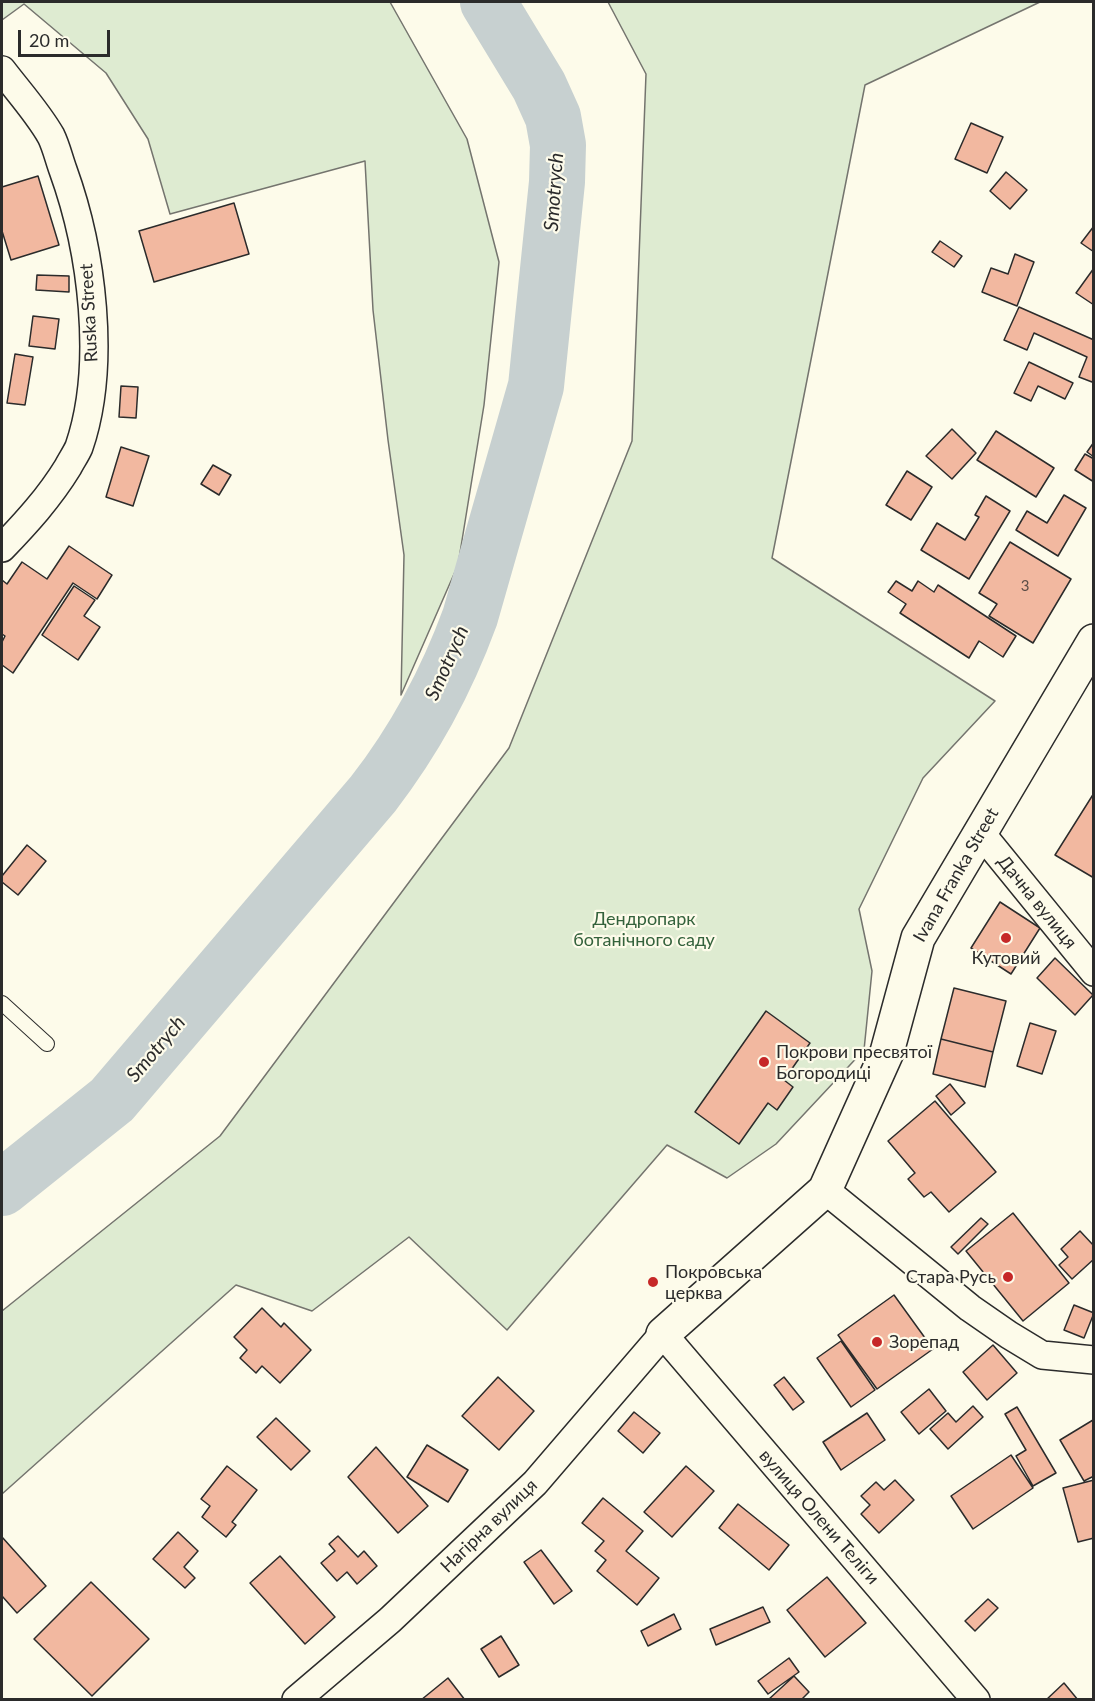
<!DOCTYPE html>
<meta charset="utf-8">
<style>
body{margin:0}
#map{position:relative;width:1095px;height:1701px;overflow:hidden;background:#fdfbea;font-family:Lato,sans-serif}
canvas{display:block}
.frame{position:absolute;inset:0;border:3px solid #2b2b2b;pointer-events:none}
.scale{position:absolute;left:18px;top:30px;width:92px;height:27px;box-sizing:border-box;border:3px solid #2b2b2b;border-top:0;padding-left:8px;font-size:18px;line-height:21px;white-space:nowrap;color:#2b2b2b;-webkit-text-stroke:4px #fdfbea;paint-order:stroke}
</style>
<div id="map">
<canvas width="1095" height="1701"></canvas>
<div class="frame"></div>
<div class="scale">20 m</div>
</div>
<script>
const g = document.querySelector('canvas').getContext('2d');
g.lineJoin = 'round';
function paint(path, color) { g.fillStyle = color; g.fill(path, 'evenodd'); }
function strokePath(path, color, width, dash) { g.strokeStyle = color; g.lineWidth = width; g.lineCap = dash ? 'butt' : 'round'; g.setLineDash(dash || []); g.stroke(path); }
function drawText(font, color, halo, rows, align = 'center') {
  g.font = font + ' Lato,sans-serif'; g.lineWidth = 4.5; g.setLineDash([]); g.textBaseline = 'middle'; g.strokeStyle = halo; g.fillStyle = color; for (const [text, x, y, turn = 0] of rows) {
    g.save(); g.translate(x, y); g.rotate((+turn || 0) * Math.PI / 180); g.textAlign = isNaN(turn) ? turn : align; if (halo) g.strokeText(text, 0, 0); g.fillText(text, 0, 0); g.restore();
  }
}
const green = new Path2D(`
 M2 2H390L467 139 499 262 484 405 458 565 401 695 404 555 388 440 373 310 365 161 170 214 148 139 106 73 24 4 2 20Z
 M608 2H1040L865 85 772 558 995 701 923 778 859 909 872 971 864 1050 776 1144 727 1178 667 1145 507 1330 409 1237 312 1311 236 1285 2 1494V1311L220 1136 509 748 632 441 646 74Z`);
paint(green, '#deebd1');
strokePath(green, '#74746e', 1.5);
strokePath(new Path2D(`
 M2 1188 112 1100 373 794C414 741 447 680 470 617L536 386 557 182 558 145 553 117 539 86 488 2`), '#c7d0d0', 56);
const building = new Path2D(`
 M971 123 1003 137 987 173 955 159Z
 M1006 172 1027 190 1010 209 990 191Z
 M38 176 59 245 11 260 2 231V187Z
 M234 203 249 254 154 282 139 231Z
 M1094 226V252L1081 243Z
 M940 241 962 256 954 267 932 252Z
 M1015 254 1034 262 1017 306 982 292 991 268 1008 274Z
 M1094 268V305L1076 293Z
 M37 275 69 276V292L36 290Z
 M1019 307 1094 340V378L1092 382 1079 377 1087 357 1034 333 1027 350 1004 340Z
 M33 316 59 319 55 349 29 346Z
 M15 354 33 357 25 405 7 403Z
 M1029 362 1073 383 1065 399 1038 386 1031 401 1014 393Z
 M121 386 138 387 136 418 119 417Z
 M952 429 976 453 952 479 926 456Z
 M996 431 1054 468 1036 497 977 460Z
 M1094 442V457L1087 452Z
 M121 447 149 456 133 506 106 497Z
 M1085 454 1094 459V482L1075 470Z
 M213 465 231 475 219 495 201 484Z
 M907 471 932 487 911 520 886 505Z
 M1064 495 1086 508 1058 556 1016 530 1027 511 1047 523Z
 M986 496 1010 511 969 579 921 550 937 523 965 540 979 517 975 515Z
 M1010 542 1071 579 1033 643 989 616 997 604 979 593Z
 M69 546 112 575 97 599 73 583 13 673 2 665V642L5 636 2 634V580L7 584 22 562 47 579Z
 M896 581 912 591 918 581 934 592 938 585 1016 636 1003 657 979 641 969 658 900 613 906 604 888 592Z
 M74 586 95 600 84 616 100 627 78 660 42 635Z
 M1094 793V878L1055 855Z
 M27 845 46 861 18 895 2 882V876Z
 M1000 902 1040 928 1011 974 971 948Z
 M1055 958 1093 995 1075 1015 1037 978Z
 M954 988 1006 1001 993 1052 941 1039Z
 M766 1011 810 1043 784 1080 793 1087 777 1110 768 1103 739 1144 695 1112Z
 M1030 1023 1056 1031 1042 1074 1017 1066Z
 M941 1039 993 1052 985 1087 933 1074Z
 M950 1084 965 1103 951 1115 936 1096Z
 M935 1101 996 1172 949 1212 931 1192 924 1197 908 1179 915 1173 888 1141Z
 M1013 1213 1069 1283 1023 1321 966 1251Z
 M981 1218 988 1224 958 1254 951 1247Z
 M1080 1231 1094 1246V1259L1072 1279 1059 1265 1068 1257 1061 1249Z
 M894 1295 933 1349 877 1389 838 1335Z
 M1074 1305 1094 1313 1084 1338 1064 1330Z
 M262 1308 281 1327 284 1323 311 1350 280 1383 262 1366 256 1373 240 1358 247 1350 234 1337Z
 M841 1341 875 1390 851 1407 817 1358Z
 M993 1345 1017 1373 987 1400 963 1372Z
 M498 1377 534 1411 499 1450 462 1416Z
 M784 1377 804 1402 793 1410 774 1385Z
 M929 1389 946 1411 919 1434 901 1412Z
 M973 1406 983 1417 948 1449 930 1429 948 1413 956 1422Z
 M1017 1407 1056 1473 1033 1486 1016 1456 1026 1450 1005 1414Z
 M634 1412 660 1433 643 1453 618 1431Z
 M867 1413 885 1440 841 1470 823 1442Z
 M276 1418 310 1451 291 1470 257 1437Z
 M1093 1420 1094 1476 1084 1481 1060 1440Z
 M427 1445 468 1470 448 1502 407 1477Z
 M376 1447 428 1506 398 1533 348 1477Z
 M1011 1455 1033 1488 973 1529 951 1496Z
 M227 1466 257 1490 232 1522 236 1525 226 1537 202 1517 210 1506 201 1499Z
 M686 1466 714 1491 672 1537 644 1512Z
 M895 1480 914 1500 879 1533 861 1514 870 1505 861 1496 876 1482 884 1490Z
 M1094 1480V1538L1078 1542 1063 1488Z
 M603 1498 643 1531 626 1551 659 1578 637 1605 597 1571 606 1560 595 1551 604 1541 582 1523Z
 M738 1504 789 1545 769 1570 719 1528Z
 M178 1532 198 1551 184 1567 195 1578 185 1588 153 1559Z
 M338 1536 358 1557 364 1551 377 1566 357 1584 347 1572 337 1581 321 1563 335 1551 329 1544Z
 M2 1537 46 1586 17 1613 2 1596Z
 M541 1550 572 1591 554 1604 524 1562Z
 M280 1556 335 1617 305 1644 250 1583Z
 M827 1577 866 1623 825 1657 787 1610Z
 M91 1582 149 1639 92 1696 34 1639Z
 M988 1599 998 1608 975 1631 965 1621Z
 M763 1607 770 1622 716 1645 710 1629Z
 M674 1614 681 1629 648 1646 641 1631Z
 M501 1636 519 1665 499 1677 481 1649Z
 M789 1658 799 1672 768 1694 758 1681Z
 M794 1676 809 1692 801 1700H768Z
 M448 1678 465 1700H421Z
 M1064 1683 1078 1700H1046Z`);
paint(building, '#f2b8a0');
strokePath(building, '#2b2b2b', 1.5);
const lane = new Path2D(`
 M2 1003 47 1044`);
const street = new Path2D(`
 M2 70C18 91 38 113 51 136 56 146 59 159 63 170 92 250 107 365 79 447 76 454 71 461 68 467 49 498 26 523 2 548
 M980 832 1094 972
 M825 1190 970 1308 1009 1335 1042 1355 1094 1360
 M296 1700 390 1620 535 1483 663 1334 976 1700`);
const secondary = new Path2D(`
 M663 1334 825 1190 887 1052 918 938 1094 641`);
strokePath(lane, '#2b2b2b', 16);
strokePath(street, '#2b2b2b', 30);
strokePath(secondary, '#2b2b2b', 36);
strokePath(lane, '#fdfbea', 14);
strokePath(street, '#fdfbea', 27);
strokePath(secondary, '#fdfbea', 33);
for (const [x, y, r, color] of [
 [1006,938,6,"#c62828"],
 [764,1062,6,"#c62828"],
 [1008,1277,6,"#c62828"],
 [653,1282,6,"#c62828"],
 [877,1342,6,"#c62828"]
]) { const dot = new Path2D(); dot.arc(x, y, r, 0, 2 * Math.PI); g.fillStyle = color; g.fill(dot); strokePath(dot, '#fdfbea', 2); }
drawText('15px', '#5d4e48', null, [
 ["3",1025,586]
]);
drawText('18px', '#2b2b2b', '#fdfbea', [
 ["Ruska Street",89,313,-93],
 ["Ivana Franka Street",956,875,-60],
 ["Дачна вулиця",1037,902,51],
 ["вулиця Олени Теліги",819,1517,49],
 ["Нагірна вулиця",489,1526,-44]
]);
drawText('18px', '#34623c', '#fdfbea', [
 ["Дендропарк",644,919],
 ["ботанічного саду",644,940]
]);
drawText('18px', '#2b2b2b', '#fdfbea', [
 ["Кутовий",1006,958,"center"],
 ["Покрови пресвятої",776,1052],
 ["Богородиці",776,1073],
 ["Покровська",665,1272],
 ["церква",665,1293],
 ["Стара Русь",996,1277,"right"],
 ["Зорепад",889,1342]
], 'left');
drawText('italic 20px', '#2b2b2b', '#fdfbea', [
 ["Smotrych",554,192,-86],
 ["Smotrych",447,663,-66],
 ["Smotrych",156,1049,-50]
]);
</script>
